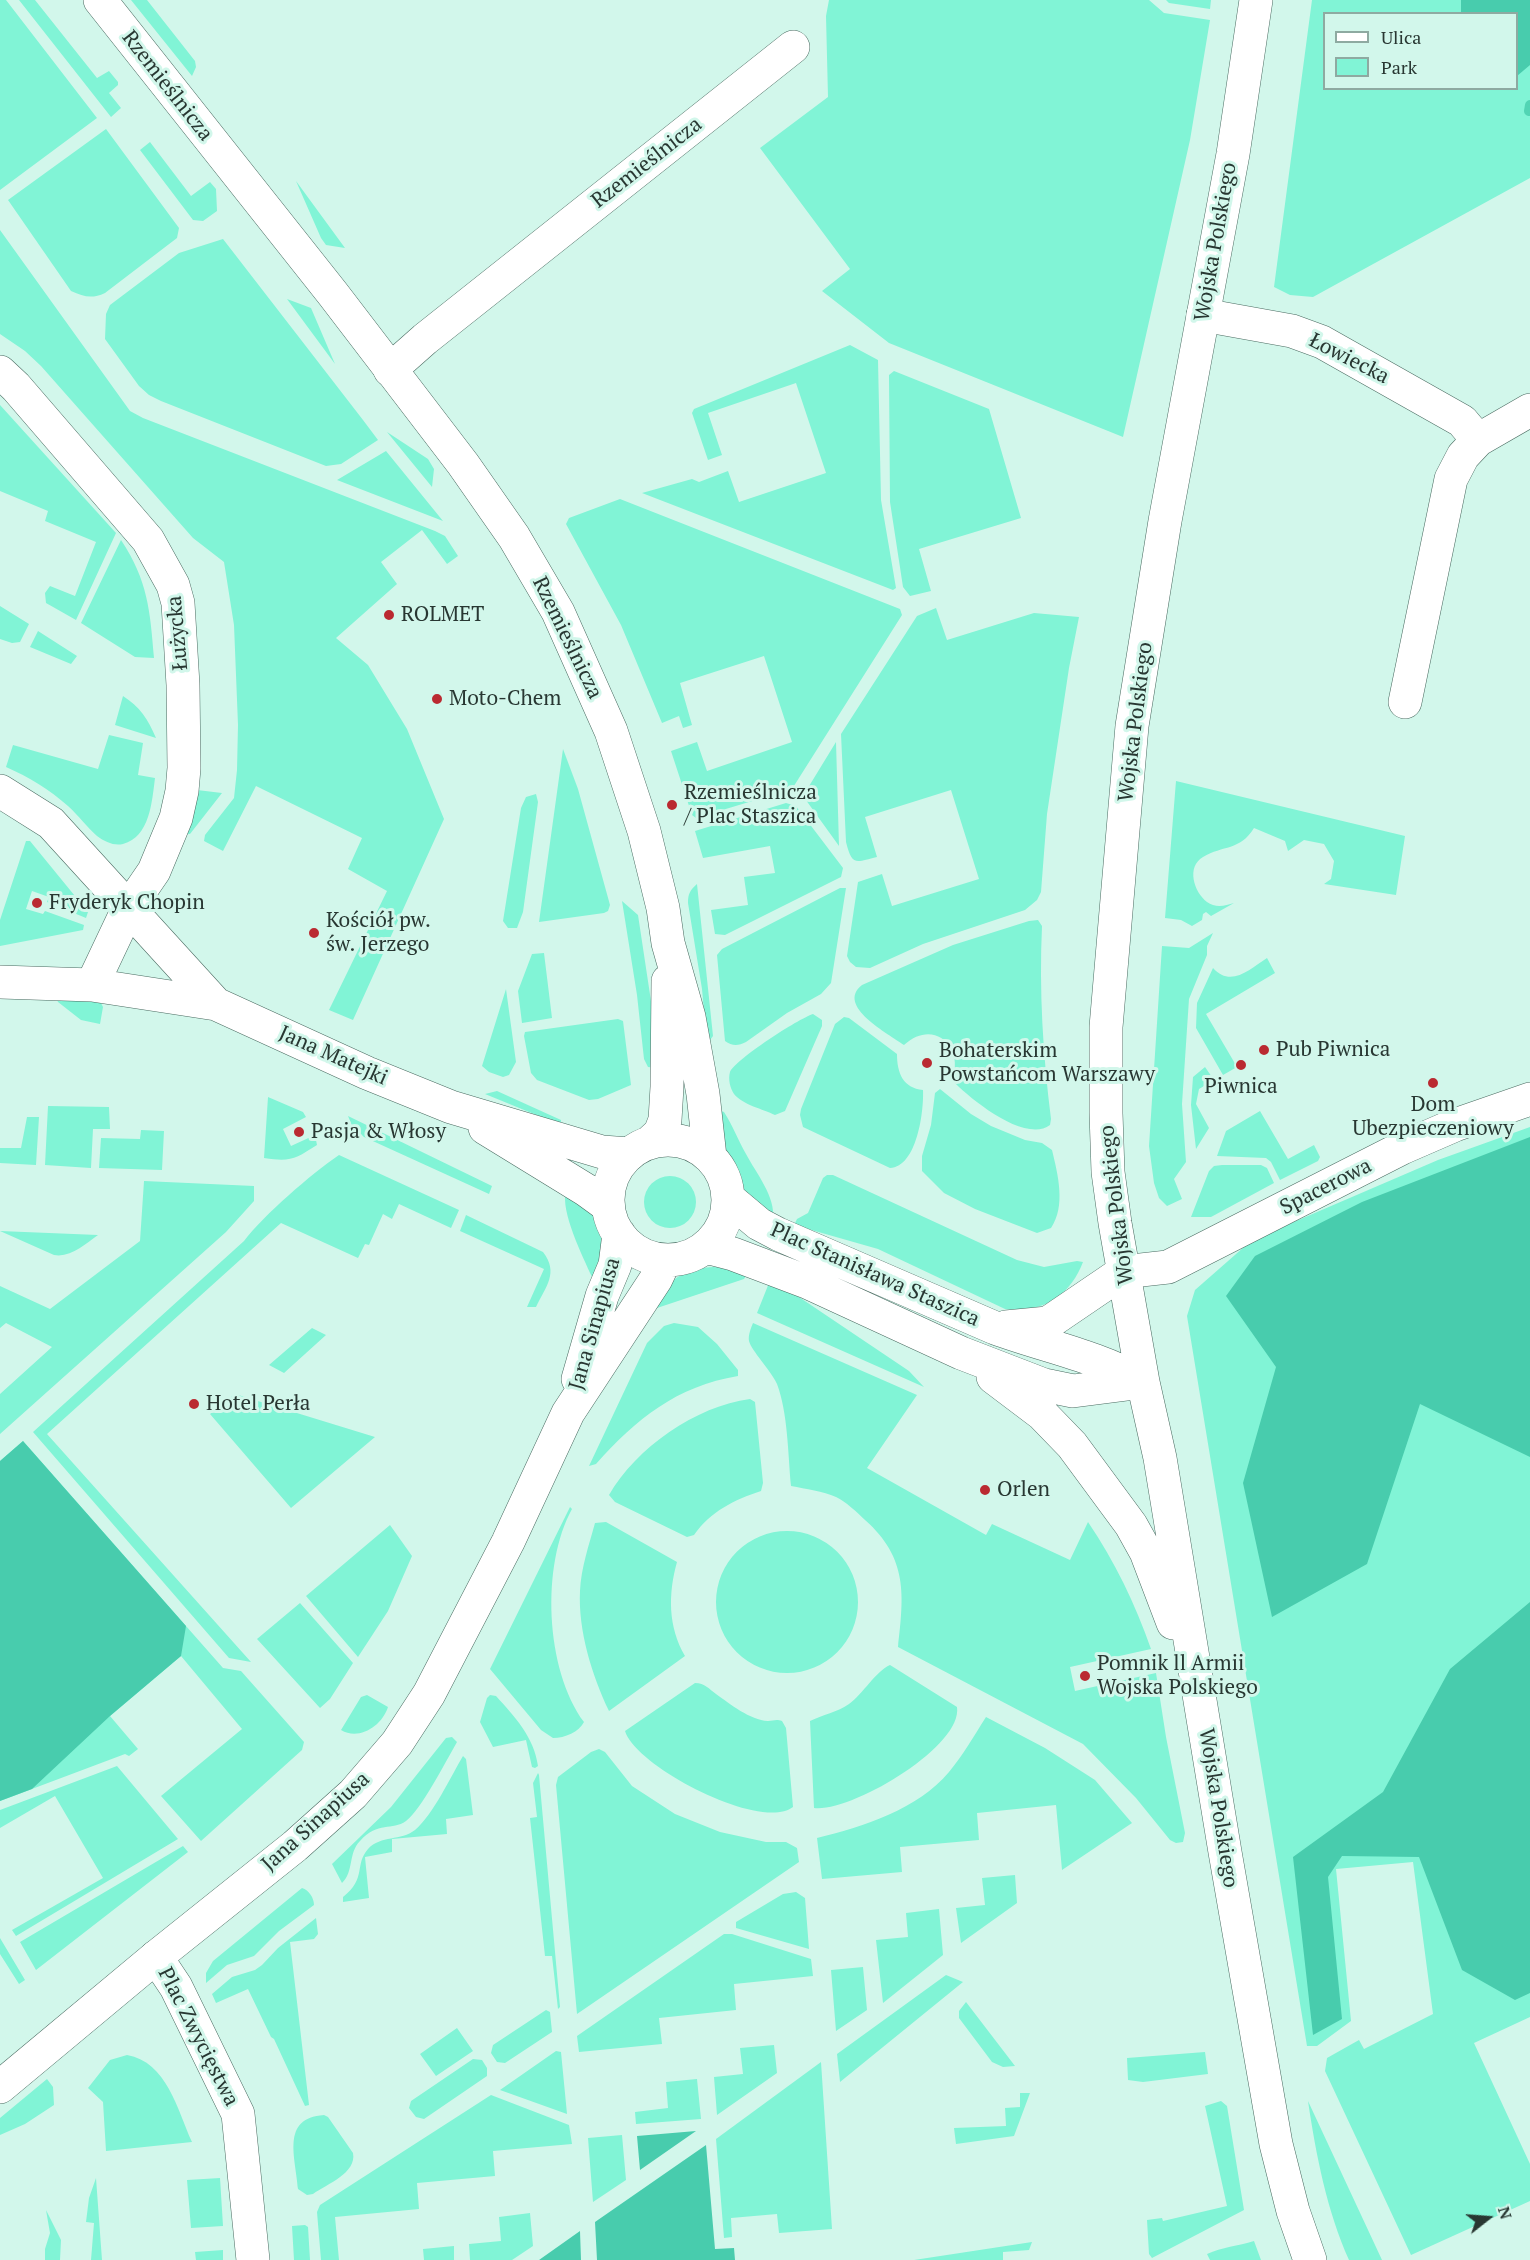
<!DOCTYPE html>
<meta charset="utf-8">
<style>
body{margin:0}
#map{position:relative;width:1530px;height:2260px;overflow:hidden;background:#d2f7eb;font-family:"PT Serif",serif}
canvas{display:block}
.legend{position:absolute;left:1323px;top:12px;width:195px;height:78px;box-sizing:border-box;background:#d2f7eb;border:2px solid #8eaaa1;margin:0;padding:8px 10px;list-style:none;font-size:18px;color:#283732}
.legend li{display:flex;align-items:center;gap:12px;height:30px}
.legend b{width:30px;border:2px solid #8eaaa1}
.north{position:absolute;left:1458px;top:2188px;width:60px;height:60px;-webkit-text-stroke:4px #d2f7eb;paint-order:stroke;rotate:73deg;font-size:16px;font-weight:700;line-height:24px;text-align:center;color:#283732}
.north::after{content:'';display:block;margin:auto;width:21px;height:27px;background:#283732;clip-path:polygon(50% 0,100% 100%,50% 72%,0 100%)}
</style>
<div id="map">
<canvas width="1530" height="2260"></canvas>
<ul class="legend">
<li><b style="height:8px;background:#fff"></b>Ulica</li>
<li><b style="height:16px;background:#81f4d6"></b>Park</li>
</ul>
<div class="north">N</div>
</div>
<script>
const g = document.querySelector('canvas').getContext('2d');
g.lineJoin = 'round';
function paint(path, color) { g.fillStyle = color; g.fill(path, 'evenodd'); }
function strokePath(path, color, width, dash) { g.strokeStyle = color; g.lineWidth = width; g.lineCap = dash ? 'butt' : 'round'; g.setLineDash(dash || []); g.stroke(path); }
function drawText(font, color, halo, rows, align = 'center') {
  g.font = font + ' "PT Serif",serif'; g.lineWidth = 6; g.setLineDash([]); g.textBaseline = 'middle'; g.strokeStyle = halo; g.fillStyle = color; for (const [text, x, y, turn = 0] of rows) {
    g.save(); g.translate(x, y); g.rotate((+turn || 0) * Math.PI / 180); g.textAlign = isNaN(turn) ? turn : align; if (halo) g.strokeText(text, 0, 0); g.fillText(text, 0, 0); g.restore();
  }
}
paint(new Path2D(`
 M0 0H6L97 118 0 190Z
 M19 0H35L97 78 109 71 118 82V85L109 93 121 108 111 117Z
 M131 0H147L195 61 196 67 192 76Z
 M829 0H1149L1164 13 1210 20 1190 140 1123 437 889 343 822 291 850 269 760 148 828 97 826 16Z
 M1166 0H1211L1210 9 1169 3Z
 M1312 0H1530V178L1313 297 1290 295 1274 287ZM1324 14H1516V88H1324Z
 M106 129 179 228 177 238 105 293C92 299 84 297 71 291L8 200Z
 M150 142 191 196 210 182 216 189 217 211 203 221 193 220 140 150Z
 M296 181 345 248 326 245 321 238Z
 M0 230 130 411 143 418 435 531 445 536 458 556 447 564 422 530 381 562 397 584 336 638 368 665 407 729 444 819 353 1020 329 1010 387 891 348 869 362 838 256 786 223 851 204 841 205 835 234 798 237 770 238 725 234 625 224 562 193 538 41 366 25 351 0 334Z
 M223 239 363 420 378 440 341 464 326 466 161 401 149 395 139 386 105 339 106 314 110 305 179 253Z
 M287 299 311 308 335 364Z
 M850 345 878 360 881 500 896 588 893 590 642 493 692 479 699 482 728 471 739 502 826 473 796 383 708 413 722 455 708 460 692 413 694 409Z
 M894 371 989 409 1021 518 919 549 931 591 910 596 903 587 890 502 889 375Z
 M0 405 116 533 76 620 46 603 45 593 50 586 75 596 96 542 45 521 48 511 0 491Z
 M387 432 428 459 434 469 432 487Z
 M386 451 443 521 337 480Z
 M620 499 900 609 902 615 792 789 696 818 692 815 671 751 697 742 707 771 792 742 764 656 680 683 692 725 683 728 679 716 662 723 621 625 566 524 569 518Z
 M121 540C148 581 150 610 154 658L135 657 81 623Z
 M0 606 29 624 20 642 12 643 0 639Z
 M936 608 947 640 1034 613 1079 617 1069 668 1047 814 1041 892 1037 900 1025 910 923 944 870 968 856 967 850 962 847 956 858 882 882 874 892 906 979 879 951 790 865 817 877 857C854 863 852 865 846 842L841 734 917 616Z
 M38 631 77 656 71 664 30 647Z
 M123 696C140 707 148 719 156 738L115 725Z
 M109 735 143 743 138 775 155 778C152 801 150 837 123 844 114 846 105 842 97 836 87 827 79 816 68 806 50 790 29 777 6 767L13 745 98 769Z
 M836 742 839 846 803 796Z
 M563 749 578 789 610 905 608 911 604 913 539 922Z
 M1176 781 1405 836 1396 895 1324 884 1331 879 1334 861 1324 844 1304 840 1288 851 1285 841 1254 828C1240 851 1223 845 1203 857 1186 867 1194 892 1207 902 1215 908 1225 906 1234 903L1211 916 1206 912 1203 914 1202 920 1192 926 1181 920 1165 918Z
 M197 790 222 793 190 834H187Z
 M536 794 538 802 523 912 517 928H508L503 921 521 808 526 797Z
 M786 803 796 806 843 868 841 877 725 935 715 934 711 910 748 905 744 877 775 873 770 846 703 858 695 831Z
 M26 841H30L88 912 86 918 47 902 49 897 32 891 26 909 43 914 45 911 84 925 83 930 0 946V920Z
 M697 884 713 1036 707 1044 702 989 688 903C688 894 690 890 697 884Z
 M840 888H846L831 983 821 994 787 1013 746 1042C738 1046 732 1046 725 1041L717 955 722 949Z
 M622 901 638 915 654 1021 657 1068 648 1067 644 1059 637 995Z
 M1038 920 1042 926C1039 991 1043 1055 1051 1119L1050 1125C1025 1144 969 1098 952 1080 965 1046 933 1018 904 1045 889 1034 835 1006 862 985L953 945 1029 921Z
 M1213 933 1207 946V955L1189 999 1182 1104 1186 1162 1174 1179 1182 1199 1167 1206 1159 1198 1154 1183 1149 1146 1162 946 1189 948Z
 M544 953 552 1018 522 1023 518 991 532 954Z
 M1267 958 1275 973 1206 1014 1237 1067 1223 1075 1196 1028 1197 1003 1213 968C1231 988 1250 969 1267 958Z
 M506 989 516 1062 509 1075 503 1077 489 1072 482 1066Z
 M56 998 100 1001 103 1007 100 1024 81 1020 58 1002Z
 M813 1014 822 1020V1026L785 1111 775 1115C763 1109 743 1105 734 1094 730 1088 728 1079 730 1072 736 1059 798 1019 813 1014Z
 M844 1017 849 1018 897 1054C897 1073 903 1088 923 1090 924 1111 917 1167 890 1168L803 1127 800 1115 801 1109 835 1024Z
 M618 1019 623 1021 631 1085 598 1099 589 1100 537 1080 531 1073 524 1036 525 1032Z
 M1205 1067 1214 1080 1199 1089 1196 1104 1209 1128 1196 1149 1191 1105 1193 1077Z
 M940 1089 971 1114 991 1126 1025 1140 1042 1143 1052 1150C1058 1175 1066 1206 1051 1228L1037 1233 975 1209 944 1193 922 1171V1156L931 1125 935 1093Z
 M497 1091 561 1120V1125L485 1094Z
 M268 1097 303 1112 306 1117 283 1129 291 1146 315 1135 317 1145C295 1159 291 1162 264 1158Z
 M48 1106 109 1107 110 1129H93L91 1168 45 1165Z
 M716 1109 724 1112C733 1126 738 1140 746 1154 756 1173 776 1197 773 1219L741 1189 739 1178 723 1147Z
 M1260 1111 1288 1159 1314 1145 1320 1157 1318 1161 1280 1180 1271 1162 1266 1158 1217 1156 1226 1131Z
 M348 1116 492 1186 489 1194 364 1137 353 1128Z
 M27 1117H39L36 1165 0 1163V1148H21Z
 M1530 1127V2017L1474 2043 1530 2164V2201L1411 2255 1325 2071 1327 2058 1359 2040 1364 2049 1433 2014 1413 1862 1336 1869 1351 2021 1317 2046H1307L1187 1316 1195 1290 1252 1240 1438 1160Z
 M141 1130 164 1131 162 1170 99 1168 101 1138 140 1139Z
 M339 1155 459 1210 451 1228 399 1204 392 1219 383 1214 369 1245 365 1244 358 1258 281 1223 47 1434 251 1662 229 1658 33 1432 244 1241C265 1214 310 1175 339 1155Z
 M1222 1165H1261L1267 1168 1274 1183 1211 1217H1191L1209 1171 1214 1166Z
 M827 1175H833L1017 1260 1044 1267 1077 1261 1083 1262C1070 1296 1042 1314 1005 1309L878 1249 794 1225 797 1219 808 1213 823 1178Z
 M644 1202a26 26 0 1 1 52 0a26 26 0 1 1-52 0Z
 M144 1181 254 1186V1201L226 1232 0 1434V1394L52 1347 6 1323 0 1328V1286L50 1309 140 1241Z
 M566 1191C575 1198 589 1206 596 1215 609 1233 600 1260 597 1279L592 1277C583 1257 560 1211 566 1191Z
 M466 1215 543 1252C559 1273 546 1286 536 1307H527L544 1269 460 1231Z
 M0 1231 98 1235C85 1244 71 1258 54 1255Z
 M713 1267 731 1268 747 1274 744 1279 657 1308 651 1306C670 1281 679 1269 713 1267Z
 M769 1283 796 1295 909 1371 924 1387 757 1313Z
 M674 1323 698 1327 717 1344 738 1370V1376C677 1386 636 1419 596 1464L589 1466 647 1343 664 1326Z
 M753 1323 917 1395 867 1468 986 1535 992 1524 1070 1560 1088 1522C1115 1562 1135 1603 1151 1649L1070 1667 1075 1691 1156 1673 1166 1737 1185 1833 1183 1842 1176 1843 1170 1840 1136 1798 1083 1744 898 1647C904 1595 908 1558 865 1520 857 1512 846 1502 836 1497 823 1491 806 1489 791 1486 788 1455 788 1413 777 1384 771 1371 751 1350 749 1341 748 1335 751 1328 753 1323Z
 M312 1328 326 1335 284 1373 269 1365Z
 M235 1394 375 1437 291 1508 210 1414Z
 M750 1399 755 1402 763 1483 761 1491C734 1500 711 1511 694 1535L687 1537 615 1502 609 1495C636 1448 696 1406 750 1399Z
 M23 1441 223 1668 241 1671 304 1742 302 1750 201 1841 161 1796 242 1729 181 1656 110 1716 138 1749 129 1756 125 1754 0 1801V1461Z
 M570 1507 572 1509C541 1565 545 1669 584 1722 579 1732 565 1738 553 1738L541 1730 490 1669Z
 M606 1522 677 1562C668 1594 668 1627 685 1656L609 1711C592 1675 578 1631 580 1591 581 1568 589 1545 595 1523Z
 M390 1525 412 1556 388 1611 358 1657 306 1596Z
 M716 1602a71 71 0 1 1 142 0a71 71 0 1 1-142 0Z
 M300 1603 353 1663 330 1699 320 1708 257 1639Z
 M890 1665 957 1707C963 1747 850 1813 814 1808L810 1721C822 1715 838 1712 849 1704 863 1694 876 1671 890 1665Z
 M695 1683C705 1683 709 1689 716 1694 730 1704 750 1720 768 1721 773 1721 776 1719 782 1721L786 1728 793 1807C761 1832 636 1767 625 1731Z
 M367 1695 388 1707C382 1726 359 1741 341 1730L361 1697Z
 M490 1695 496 1696C515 1717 534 1737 538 1766L535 1768 532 1767 526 1740 493 1747 480 1722 487 1698Z
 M986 1717 1045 1748 1095 1780 1132 1823 1062 1870 1056 1805 977 1813 979 1840 900 1847 902 1872 822 1879 817 1838C863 1827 918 1809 949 1772 963 1755 974 1736 986 1717Z
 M452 1737 457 1742C446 1761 421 1810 406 1821 392 1831 378 1821 360 1841 348 1853 354 1872 342 1883L332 1864 391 1807 446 1738Z
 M599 1749 605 1752 632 1786 675 1814 720 1832 766 1842H786L797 1848 799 1862 577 2014 556 1785 558 1777 591 1752Z
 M463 1756 466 1759 473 1815 446 1819 447 1834 392 1839V1852L365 1857 369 1898 343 1902V1897C367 1878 354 1865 368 1849 381 1835 401 1841 415 1830 433 1815 451 1776 463 1756Z
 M117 1766 178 1839 16 1936 12 1930 103 1878 55 1796 0 1828V1810Z
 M538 1773 539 1775 560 2007 558 2009 552 1956H545L530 1818 537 1817 533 1783Z
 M183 1846 188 1852 36 1970 20 1942Z
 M1015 1875 1017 1903 961 1943 956 1908 985 1905 982 1878Z
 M302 1888C309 1890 314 1898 314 1905L279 1931 254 1956 227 1965 206 1983V1973L213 1961Z
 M796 1892 805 1898 809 1949 736 1928V1922L783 1894Z
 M939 1909 943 1955 883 2003 876 1940 908 1937 906 1913Z
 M316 1918 318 1934 314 1939 290 1942 309 2105 305 2106 274 2039 271 2037 248 1989 216 2003 212 1994 232 1977 255 1970 262 1965 278 1948Z
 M724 1934H732L811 1959 813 1976 734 1984 736 2010 659 2018 662 2044 579 2052 577 2036Z
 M0 1938 25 1980 19 1984 0 1954Z
 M863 1967 867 2010 836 2031 831 1970Z
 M946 1975 963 1982 840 2082 837 2054Z
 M966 2002 1015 2066 1003 2067 992 2062 959 2018V2011Z
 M546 2010 550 2012 552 2032 505 2063 497 2062 491 2053 493 2045Z
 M457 2028 473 2051 436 2076 420 2054Z
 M774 2045 777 2073 717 2115 714 2077 743 2074 740 2048Z
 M556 2051 561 2052 567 2114 500 2090Z
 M1205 2052 1208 2074 1143 2082 1128 2080 1127 2058Z
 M127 2055C167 2062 177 2109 192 2142L106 2151 103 2102 88 2088 110 2060Z
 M473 2059 482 2060 487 2068V2076L424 2119 416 2117 409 2108 411 2101Z
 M821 2062 832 2229 779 2233 777 2214 731 2218 732 2237 724 2238 716 2139Z
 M47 2079 53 2087 54 2105 25 2124 0 2135V2118Z
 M697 2079 701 2119 636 2124 635 2112 668 2108 666 2082Z
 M1020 2093H1030L1014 2136 956 2144 954 2128 1006 2126 1005 2108 1020 2107Z
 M491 2095 569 2125 572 2144 493 2151 495 2176 417 2183 419 2209 335 2217 339 2260H321L317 2212 320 2205Z
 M1221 2101 1227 2106 1244 2210 1152 2258 1149 2254 1147 2220 1162 2218 1163 2221 1227 2206 1205 2106Z
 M1308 2101 1382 2260H1349C1327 2211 1316 2155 1308 2101Z
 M324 2115 328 2117 353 2153C357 2173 327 2184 313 2194L307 2195 298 2189C296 2158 280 2118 324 2115Z
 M622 2135 626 2180 593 2202 588 2138Z
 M96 2178 102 2260H91L94 2223 86 2222 89 2198Z
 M220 2178 223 2226 191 2228 187 2180Z
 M46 2210 61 2240 60 2260H45V2249L50 2233Z
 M530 2213 533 2246 512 2260H470L469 2244 501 2241 499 2217Z
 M305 2225 308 2227 310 2260H294L292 2226Z
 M1254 2241 1261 2260H1210L1207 2254C1222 2247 1238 2246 1254 2241Z
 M1032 2242 1029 2250 1003 2252V2260H914Z
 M454 2246V2260H424L423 2249Z
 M223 2250V2260H196L195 2252Z`), '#81f4d6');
paint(new Path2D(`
 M1461 0H1530V65L1517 76 1516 14 1461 13Z
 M1530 1137V1457L1420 1404 1367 1564 1272 1617 1243 1483 1276 1367 1226 1296 1255 1256 1362 1202Z
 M23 1441 186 1626 181 1656 110 1716 32 1789 0 1801V1461Z
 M1530 1602V1993L1515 2000 1462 1970 1419 1857 1342 1856 1328 1877 1342 2019 1313 2035 1293 1857 1383 1792 1450 1669Z
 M696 2131 640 2170 637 2136Z
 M706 2145 715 2249 734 2248 735 2260H597L595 2222Z
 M580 2231 581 2260H539Z`), '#48ccad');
strokePath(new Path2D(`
 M1529 111 1530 105`), '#52d4b4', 10);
const street = new Path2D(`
 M1203 315 1292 331 1322 342 1462 421 1478 440
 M390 370 425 339 793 47
 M0 372 16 387 148 540 173 585 178 603 183 685 184 768 182 791 176 818 154 871 128 909 92 985
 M1405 702 1451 479 1463 456 1478 440 1530 410
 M0 791 51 823 216 1004
 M0 982 92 985 216 1004 367 1073 451 1107 602 1152 629 1154
 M485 1128 586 1190 608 1206
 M1123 1272 1168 1267 1402 1148 1455 1125 1530 1099
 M156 1957 176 1987 238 2114 253 2260`);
const secondary = new Path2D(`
 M100 0 333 294 463 464 514 537 558 612 611 731 644 831 663 908 668 943 689 1017 703 1094 710 1157
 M1256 0 1233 154 1165 521 1132 726 1106 1027V1113L1108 1172 1115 1223 1143 1382 1160 1458 1225 1852 1276 2144 1293 2211 1310 2260
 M608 1200a60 60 0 1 1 120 0a60 60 0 1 1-120 0Z
 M649 1143 660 1133 665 1120 667 1087 668 981
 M728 1198 759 1224 778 1234 995 1328C1047 1347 1094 1355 1143 1382
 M706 1247 733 1254 807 1282 961 1353 1044 1385 1073 1391 1143 1382
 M1006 1327 1048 1323 1123 1272
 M993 1377 1042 1414 1072 1445 1131 1525 1146 1552 1173 1623
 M578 1379 602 1296 615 1265 619 1234
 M0 2087 156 1957 295 1846 353 1794 397 1743 429 1694 508 1542 568 1413 656 1279 665 1260`);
strokePath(street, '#4a6b61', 34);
strokePath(secondary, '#4a6b61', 34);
strokePath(street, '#fff', 33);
strokePath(secondary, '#fff', 33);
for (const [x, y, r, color] of [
 [389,615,6,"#ba2a31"],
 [437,699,6,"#ba2a31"],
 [672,805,6,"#ba2a31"],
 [37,903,6,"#ba2a31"],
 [314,933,6,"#ba2a31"],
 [1264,1050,6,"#ba2a31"],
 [927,1063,6,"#ba2a31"],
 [1241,1065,6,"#ba2a31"],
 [1433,1083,6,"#ba2a31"],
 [299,1132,6,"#ba2a31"],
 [194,1404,6,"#ba2a31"],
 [985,1490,6,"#ba2a31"],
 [1085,1676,6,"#ba2a31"]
]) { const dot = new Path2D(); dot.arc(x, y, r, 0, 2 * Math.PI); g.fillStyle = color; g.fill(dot); strokePath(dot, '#d2f7eb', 2); }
drawText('21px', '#283732', '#d2f7eb', [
 ["Rzemieślnicza",167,86,52],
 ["Rzemieślnicza",647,163,-38],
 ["Wojska Polskiego",1216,242,-80],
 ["Łowiecka",1349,359,27],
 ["Łużycka",178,633,-95],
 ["Rzemieślnicza",567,638,64],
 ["Wojska Polskiego",1136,722,-83],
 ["Jana Matejki",333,1056,24],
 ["Spacerowa",1326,1187,-27],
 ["Wojska Polskiego",1117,1205,-97],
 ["Plac Stanisława Staszica",875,1275,24],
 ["Jana Sinapiusa",595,1324,-74],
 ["Wojska Polskiego",1218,1808,81],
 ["Jana Sinapiusa",316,1822,-42],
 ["Plac Zwycięstwa",198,2037,63]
]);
drawText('21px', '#283732', '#d2f7eb', [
 ["ROLMET",401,615],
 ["Moto-Chem",449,699],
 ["Rzemieślnicza",684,793],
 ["/ Plac Staszica",684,817],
 ["Fryderyk Chopin",49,903],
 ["Kościół pw.",326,921],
 ["św. Jerzego",326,945],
 ["Pub Piwnica",1276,1050],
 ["Bohaterskim",939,1051],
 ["Powstańcom Warszawy",939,1075],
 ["Piwnica",1241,1087,"center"],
 ["Dom",1433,1105,"center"],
 ["Ubezpieczeniowy",1433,1129,"center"],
 ["Pasja & Włosy",311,1132],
 ["Hotel Perła",206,1404],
 ["Orlen",997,1490],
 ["Pomnik ll Armii",1097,1664],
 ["Wojska Polskiego",1097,1688]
], 'left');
</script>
